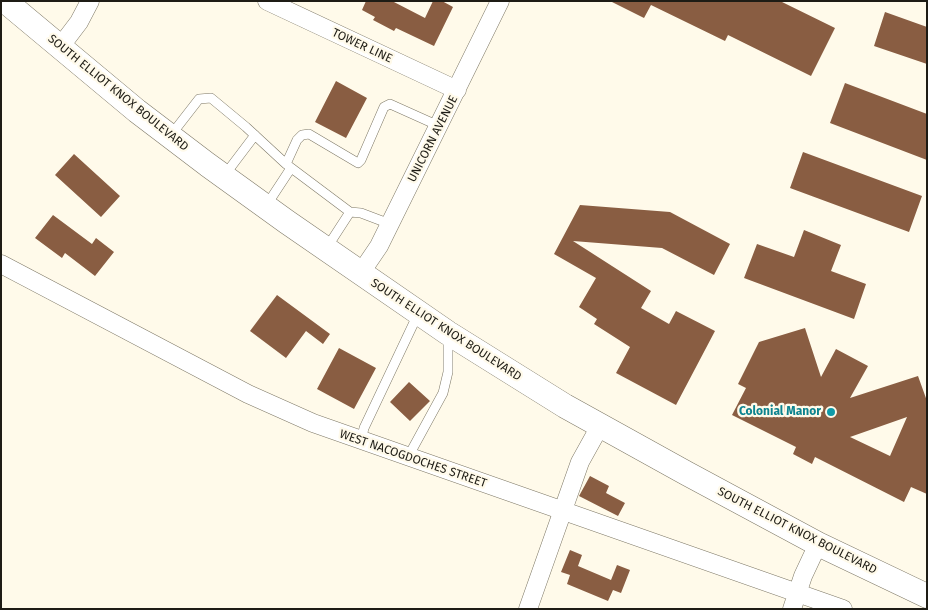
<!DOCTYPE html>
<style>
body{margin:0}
#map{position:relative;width:928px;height:610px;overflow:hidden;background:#fffaea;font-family:"Fira Sans",sans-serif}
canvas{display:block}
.frame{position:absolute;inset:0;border:2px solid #1e1c15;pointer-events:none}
</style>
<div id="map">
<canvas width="928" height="610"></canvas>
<div class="frame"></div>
</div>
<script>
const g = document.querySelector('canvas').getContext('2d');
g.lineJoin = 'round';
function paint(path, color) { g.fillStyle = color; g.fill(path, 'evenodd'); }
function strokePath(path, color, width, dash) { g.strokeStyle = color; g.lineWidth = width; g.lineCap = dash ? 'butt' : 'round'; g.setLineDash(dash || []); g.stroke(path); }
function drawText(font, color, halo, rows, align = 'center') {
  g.font = font + ' "Fira Sans",sans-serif'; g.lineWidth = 4.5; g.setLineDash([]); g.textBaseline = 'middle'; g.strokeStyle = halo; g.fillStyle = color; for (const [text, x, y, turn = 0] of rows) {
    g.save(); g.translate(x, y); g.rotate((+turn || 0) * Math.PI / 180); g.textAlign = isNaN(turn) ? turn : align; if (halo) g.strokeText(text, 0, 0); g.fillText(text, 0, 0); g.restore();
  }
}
paint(new Path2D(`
 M366 1H392L425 18 433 1H442L453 7 434 46 396 28 394 31 373 20 375 17 362 10Z
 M610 1H780L835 28 811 76 728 35 725 41 651 5 644 18Z
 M885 12 927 27V64L874 46Z
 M336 81 367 98 346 138 315 122Z
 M845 83 927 114V160L830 123Z
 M803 152 922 196 909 232 790 188Z
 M74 154 120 196 101 217 55 175Z
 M580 205 670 212 730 244 714 275 662 248 573 241 651 291 641 308 669 324 676 311 715 331 676 405 616 373 630 347 594 324 597 319 579 307 596 278 554 254Z
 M53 215 92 244 96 238 114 252 95 276 65 253 62 258 35 238Z
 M804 230 841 245 831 271 866 284 854 319 744 278 757 244 794 257Z
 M277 295 330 334 323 344 306 331 286 358 250 331Z
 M805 328 821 377 836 349 868 366 850 398 918 376 927 401V494L911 487 904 502 815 457 812 464 793 454 796 447 732 415 746 388 738 384 759 342ZM907 417 890 456 850 437Z
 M339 348 376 368 354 409 317 389Z
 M409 382 430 401 410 421 390 402Z
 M590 476 609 486 606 493 625 503 618 516 579 496Z
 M570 550 582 555 578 566 611 580 617 565 630 570 621 593 613 590 608 601 567 584 570 575 561 572Z`), '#895d42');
const lane = new Path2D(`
 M171 135 199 99 211 98 246 127 286 164 350 212 326 249
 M286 164 297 140 302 135 309 134 358 163 361 160 384 107 390 104 439 126
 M224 176 255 135
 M266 206 291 168
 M350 212 361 213 390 224
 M361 441 364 428 418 314
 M408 457 443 393 448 372V337`);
const street = new Path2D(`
 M267 1 457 90
 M60 47 79 22 90 1
 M1 264 248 394 313 423 843 609
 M360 274 379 246 500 1
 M528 609 580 462 600 426
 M792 609 803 576 818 544`);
const secondary = new Path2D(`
 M5 1 137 111 208 165 287 222 448 333 565 406 686 473 818 544 927 596`);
strokePath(lane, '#7e7866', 10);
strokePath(street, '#7e7866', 19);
strokePath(secondary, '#7e7866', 25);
strokePath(lane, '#fff', 9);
strokePath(street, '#fff', 18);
strokePath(secondary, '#fff', 24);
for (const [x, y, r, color] of [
 [831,412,5,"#0f9aa8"]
]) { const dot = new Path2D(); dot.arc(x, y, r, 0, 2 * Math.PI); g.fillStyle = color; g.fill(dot); strokePath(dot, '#fffaea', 2); }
drawText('12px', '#1e1c15', '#fffaea', [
 ["TOWER LINE",362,46,25],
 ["SOUTH ELLIOT KNOX BOULEVARD",118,93,39],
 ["UNICORN AVENUE",433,139,-63],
 ["SOUTH ELLIOT KNOX BOULEVARD",446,330,33],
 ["WEST NACOGDOCHES STREET",413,459,19],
 ["SOUTH ELLIOT KNOX BOULEVARD",797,531,27]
]);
drawText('bold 12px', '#0d838f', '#fffaea', [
 ["Colonial Manor",821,412]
], 'right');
</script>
